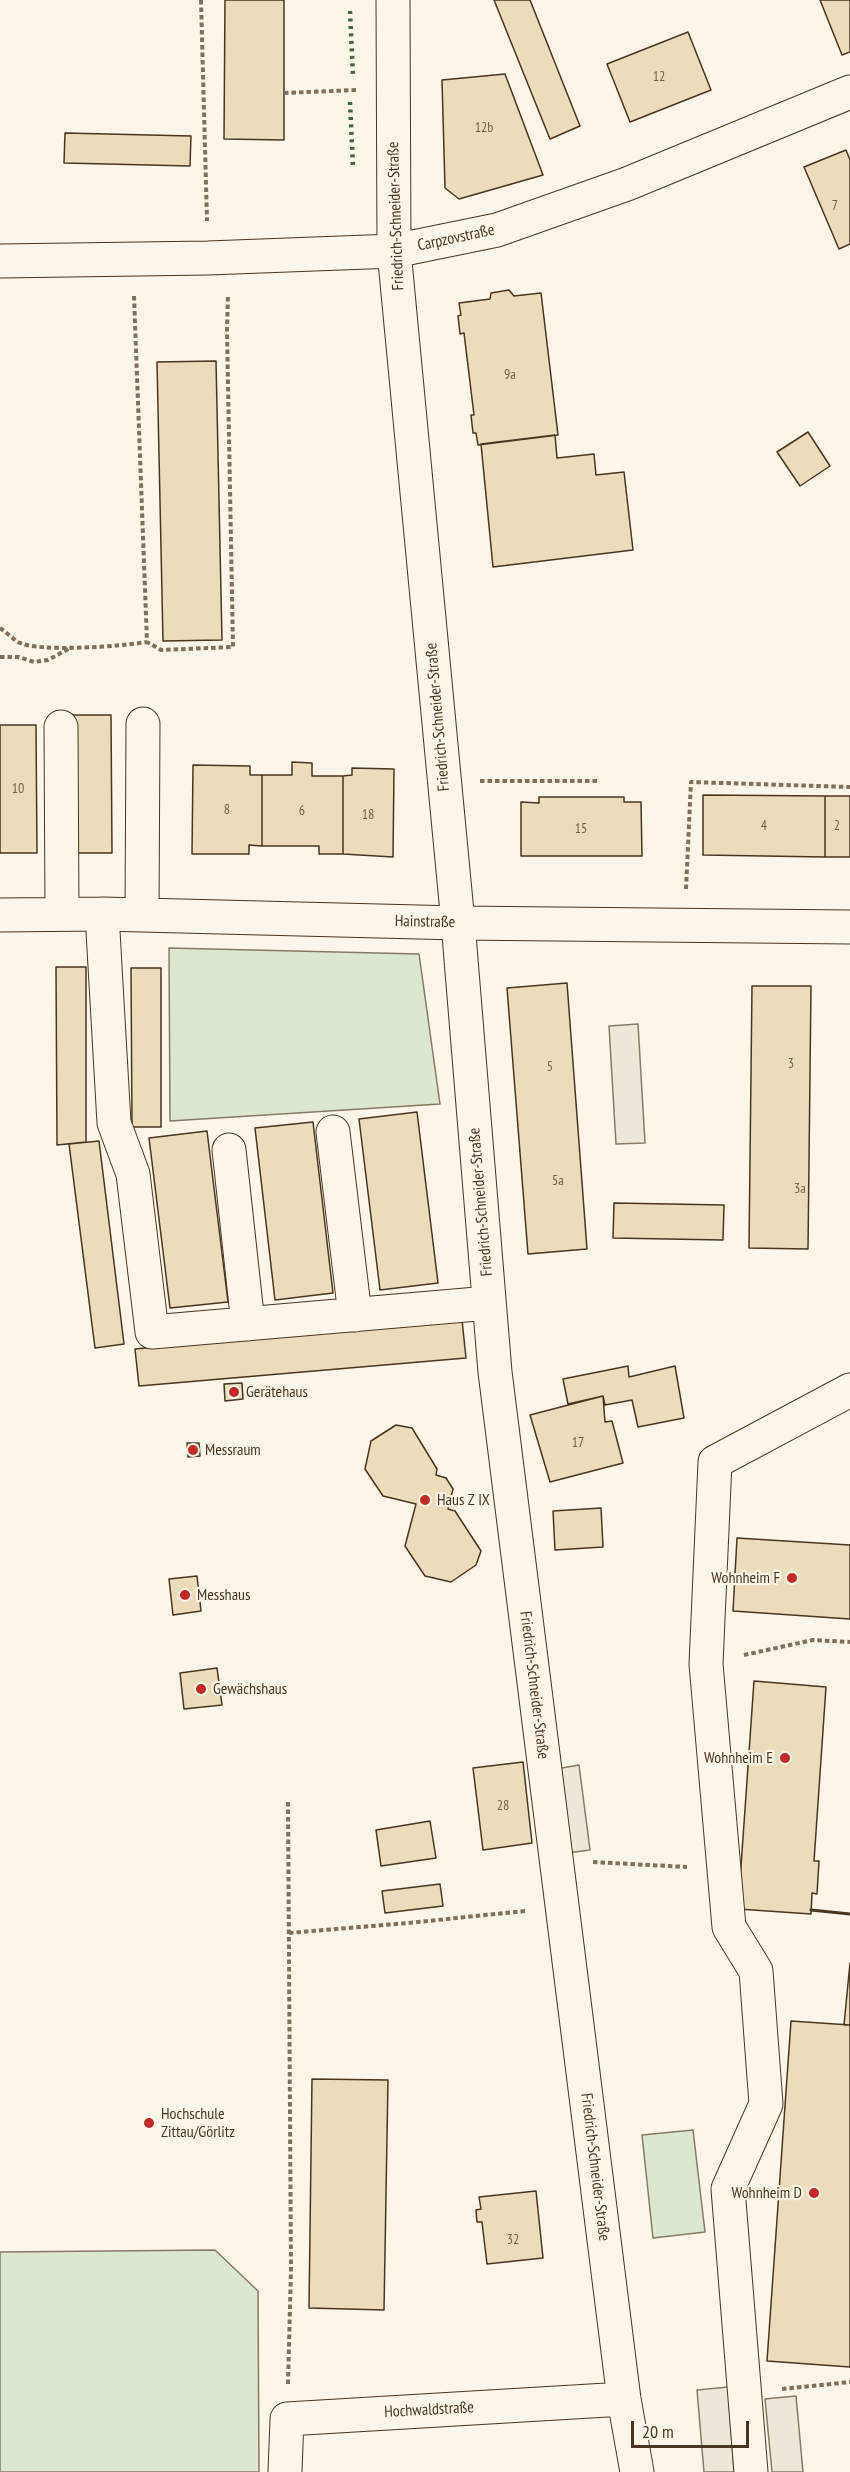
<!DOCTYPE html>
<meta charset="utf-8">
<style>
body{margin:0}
#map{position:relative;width:850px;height:2472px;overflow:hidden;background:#fbf6e9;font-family:"PT Sans Narrow",sans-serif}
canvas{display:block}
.scale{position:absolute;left:631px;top:2421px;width:118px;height:27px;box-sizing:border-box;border:3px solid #4a3520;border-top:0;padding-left:8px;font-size:18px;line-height:21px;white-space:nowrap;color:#4a3520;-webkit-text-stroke:4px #fbf6e9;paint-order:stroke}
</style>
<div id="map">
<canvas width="850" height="2472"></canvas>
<div class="scale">20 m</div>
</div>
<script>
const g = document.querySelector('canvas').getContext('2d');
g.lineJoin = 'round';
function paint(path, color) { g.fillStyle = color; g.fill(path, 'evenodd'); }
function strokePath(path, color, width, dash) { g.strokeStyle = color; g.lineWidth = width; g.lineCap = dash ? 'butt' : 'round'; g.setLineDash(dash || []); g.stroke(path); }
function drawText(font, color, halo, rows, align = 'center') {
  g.font = font + ' "PT Sans Narrow",sans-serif'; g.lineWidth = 4.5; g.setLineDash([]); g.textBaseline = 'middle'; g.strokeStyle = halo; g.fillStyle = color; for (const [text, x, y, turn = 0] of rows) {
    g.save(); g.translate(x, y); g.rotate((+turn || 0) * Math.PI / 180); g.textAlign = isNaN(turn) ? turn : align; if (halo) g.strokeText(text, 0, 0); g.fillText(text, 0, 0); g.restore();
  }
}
const green = new Path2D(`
 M169 948 419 954 440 1104 170 1121Z
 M693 2130 705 2232 653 2238 642 2135Z
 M215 2250 258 2291 259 2472H0V2252Z`);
paint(green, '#dce7d0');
strokePath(green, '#887966', 1.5);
const parking = new Path2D(`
 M638 1024 645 1143 616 1144 609 1026Z
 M579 1765 590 1850 567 1853 556 1769Z
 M728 2387 734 2472H704L697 2390Z
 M796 2396 803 2472H772L765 2399Z`);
paint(parking, '#ede7d9');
strokePath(parking, '#887966', 1.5);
const building = new Path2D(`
 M225 0H284V140L224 139Z
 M494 0H530L580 126 550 139Z
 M820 0H850V52L842 55Z
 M688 32 711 90 630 122 607 64Z
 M505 74 543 175 459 199 445 188 442 80Z
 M65 133 191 136 190 166 64 163Z
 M846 150 850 160V244L839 249 804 167Z
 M509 290 514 296 541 293 558 435 478 445 476 433H473L471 415H474L464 333 460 334 458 316 461 315 459 303 490 299 491 293Z
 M216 361 222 640 163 641 157 362Z
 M808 432 830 466 800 486 777 452Z
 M555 435 557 458 594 454 596 475 624 472 633 550 493 567 481 444Z
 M73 715H111L112 853H77Z
 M0 725H36L37 853H0Z
 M292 762 312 763V776H343V854H319V846H262V775H292Z
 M193 765 250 766V775H262V846L249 845V854H192Z
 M352 768 394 769 393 857 343 854V776L352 775Z
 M703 795 825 796V857L703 855Z
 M825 796H850V857H825Z
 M539 797H624V802H641L642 856H521V802L539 803Z
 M56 967H86V1142L57 1145Z
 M131 968H161V1127H132Z
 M567 983 587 1249 528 1254 507 988Z
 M752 986H811L808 1249 749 1248Z
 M417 1112 438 1283 380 1290 359 1119Z
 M313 1122 333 1293 275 1300 255 1128Z
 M207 1131 228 1302 170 1308 149 1138Z
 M99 1141 124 1344 95 1348 69 1144Z
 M614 1203 724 1205 723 1240 613 1238Z
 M462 1320 466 1358 139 1386 135 1349Z
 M628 1366 629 1377 675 1366 684 1418 638 1427 632 1400 605 1405 603 1396 568 1404 563 1379Z
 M242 1383 243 1399 225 1401 224 1384Z
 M603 1396 605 1422 612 1421 623 1463 550 1482 530 1415Z
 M396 1425 412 1428 437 1469 436 1475 446 1478 453 1489 448 1509 455 1511 481 1551 476 1565 451 1582 425 1576 405 1546 416 1504 383 1496 365 1469 371 1441Z
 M187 1443H199L200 1456 188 1457Z
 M601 1508 603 1547 555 1550 553 1511Z
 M737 1538 850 1545V1619L733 1611Z
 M197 1576 201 1611 173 1615 169 1579Z
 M217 1668 222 1705 184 1709 180 1673Z
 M754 1681 826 1687 814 1861H819L817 1894 812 1893 811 1914 738 1909Z
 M523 1762 532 1843 483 1850 473 1768Z
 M430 1821 436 1858 381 1866 376 1830Z
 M440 1884 443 1906 385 1913 382 1891Z
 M850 1963V2025H844Z
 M791 2021 850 2025V2367L767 2361Z
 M312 2079 388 2080 384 2310 309 2308Z
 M536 2191 543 2258 487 2264 482 2222H477L476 2210 481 2209 479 2197Z`);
paint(building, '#ecdcbc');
strokePath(building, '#4a3520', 1.5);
const minor = new Path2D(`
 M393 0 394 251 458 923 495 1372 624 2399 637 2472
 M0 261 208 258 394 251 497 230 627 184 850 92
 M61 727 62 914
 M102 914 114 1123 133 1174 152 1332 489 1303
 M0 915 102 914 458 923 850 927
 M142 915 143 724
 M333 1132 355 1315
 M229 1150 248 1324
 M285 2472 287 2419 624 2399
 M751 2472 728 2189 766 2104 756 1971 729 1927 706 1664 715 1462 850 1390`);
strokePath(minor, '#4a3520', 35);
strokePath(new Path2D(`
 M201 0 207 221
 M284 93 356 90
 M134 296 147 642 161 650 233 647 227 331 228 294
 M0 628C6 632 12 638 18 642 38 653 123 646 147 642
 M0 657H19L34 662 48 660 72 647
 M480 781H597
 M686 889 691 782 850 787
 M744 1655 813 1640 850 1642
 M593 1862 687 1867
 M289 1933 408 1923 525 1911
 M288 2384 291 2269 288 1799
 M782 2389 850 2382`), '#7f6f5c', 4, [4.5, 3]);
strokePath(minor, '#fbf6e9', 33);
strokePath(new Path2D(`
 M350 11 353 76
 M350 102 353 167`), '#436837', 4.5, [3, 4.5]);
strokePath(new Path2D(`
 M811 1910 850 1914`), '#4a3520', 3);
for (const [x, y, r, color] of [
 [234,1392,6,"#c62828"],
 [193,1450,6,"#c62828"],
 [425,1500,6,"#c62828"],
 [792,1578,6,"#c62828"],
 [185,1595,6,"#c62828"],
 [201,1689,6,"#c62828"],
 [785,1758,6,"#c62828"],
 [149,2123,6,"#c62828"],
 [814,2193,6,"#c62828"]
]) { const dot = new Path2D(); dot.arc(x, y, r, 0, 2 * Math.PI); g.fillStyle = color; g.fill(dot); strokePath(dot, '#fbf6e9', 2); }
drawText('14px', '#725f47', null, [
 ["12",659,77],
 ["12b",484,128],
 ["7",835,206],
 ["9a",510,375],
 ["10",18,789],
 ["8",227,810],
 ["6",302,811],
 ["18",368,815],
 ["4",764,826],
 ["2",837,826],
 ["15",581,829],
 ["3",791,1064],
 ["5",550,1067],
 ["5a",558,1181],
 ["3a",800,1189],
 ["17",578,1443],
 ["28",503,1806],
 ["32",513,2240]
]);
drawText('16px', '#4a3520', '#fbf6e9', [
 ["Friedrich-Schneider-Straße",396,216,-92],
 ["Carpzovstraße",456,238,-12],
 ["Friedrich-Schneider-Straße",438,717,-95],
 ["Hainstraße",425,922,1],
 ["Friedrich-Schneider-Straße",481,1202,-95],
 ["Friedrich-Schneider-Straße",534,1685,83],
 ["Friedrich-Schneider-Straße",595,2167,83],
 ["Hochwaldstraße",429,2410,-3]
]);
drawText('16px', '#4a3520', '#fbf6e9', [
 ["Gerätehaus",246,1392],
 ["Messraum",205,1450],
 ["Haus Z IX",437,1500],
 ["Wohnheim F",780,1578,"right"],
 ["Messhaus",197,1595],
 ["Gewächshaus",213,1689],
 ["Wohnheim E",773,1758,"right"],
 ["Hochschule",161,2114],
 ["Zittau/Görlitz",161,2132],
 ["Wohnheim D",802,2193,"right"]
], 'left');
</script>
